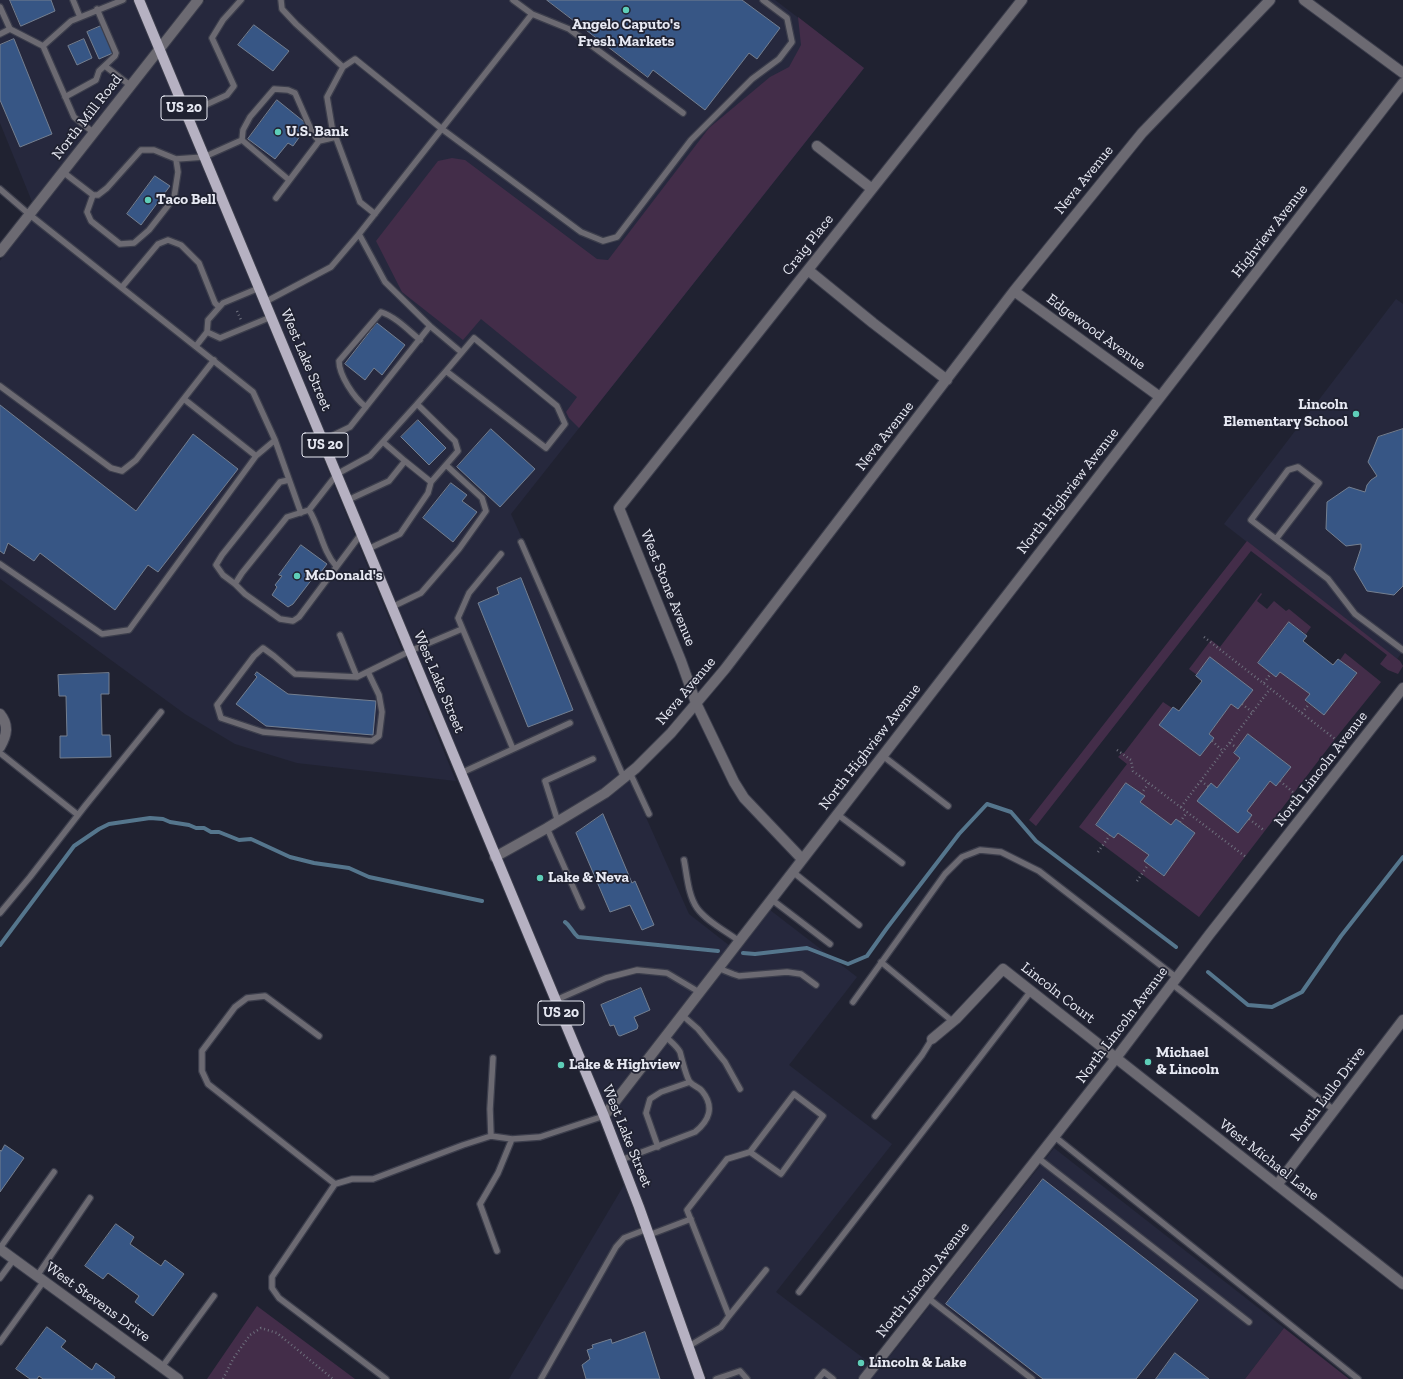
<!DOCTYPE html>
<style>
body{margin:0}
canvas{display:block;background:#202231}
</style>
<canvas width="1403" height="1379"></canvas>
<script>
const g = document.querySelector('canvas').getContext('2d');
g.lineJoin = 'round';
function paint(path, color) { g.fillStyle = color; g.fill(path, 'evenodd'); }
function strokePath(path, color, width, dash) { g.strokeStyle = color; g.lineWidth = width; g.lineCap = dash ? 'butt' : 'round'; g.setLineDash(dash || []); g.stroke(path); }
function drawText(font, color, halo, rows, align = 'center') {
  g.font = font + ' "Zilla Slab",serif'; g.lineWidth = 3.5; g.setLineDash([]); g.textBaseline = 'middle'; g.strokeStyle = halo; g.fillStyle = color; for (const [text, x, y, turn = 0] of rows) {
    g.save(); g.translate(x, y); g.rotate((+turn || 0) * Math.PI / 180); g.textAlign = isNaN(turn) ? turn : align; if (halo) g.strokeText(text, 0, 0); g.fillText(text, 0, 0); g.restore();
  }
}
paint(new Path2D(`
 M0 0H135L155 49 33 204 0 123Z
 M143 0H192L160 41Z
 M205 0H775L864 68 511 514 689 914 730 946 605 1108 166 50Z
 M158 58 456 781 297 763 235 744 185 714 0 579V261Z
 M1396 299 1403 304V651L1397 659 1224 524Z
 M770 910 857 977 789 1065 892 1144 776 1292 879 1370 1054 1148 1284 1328 1245 1379H707L609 1117Z
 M624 1185 695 1379H509Z`), '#26283d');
paint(new Path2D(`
 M798 17 864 68 579 428 569 418 566 412 577 397 481 319 463 340 402 292 376 241 438 161 452 158 465 160 597 259 608 260 709 128 770 77 789 67 801 45Z
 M1247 541 1400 661 1403 666 1398 674 1388 670 1380 664 1387 655 1251 551 1036 826 1029 820Z
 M1261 593 1262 594 1257 601 1267 609 1274 601 1286 611 1289 609 1311 627 1306 634 1289 622 1258 663 1276 677 1280 672 1310 694 1305 701 1324 715 1357 674 1340 660 1345 653 1381 682 1335 739 1199 917 1079 827 1127 764 1118 757 1122 753H1124L1163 702 1172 708 1159 725 1200 756 1214 738 1209 734 1231 704 1238 709 1242 704 1210 658 1197 675 1189 669 1211 640 1220 647ZM1248 734 1291 767 1276 785 1270 781 1247 811 1252 815 1238 833 1197 801 1211 784 1217 788 1240 758 1234 753ZM1127 783 1145 796 1140 802 1171 825 1176 819 1195 833 1163 876 1144 861 1149 855 1118 833 1114 838 1096 825Z
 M257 1306 355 1379H207Z
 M1284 1328 1349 1379H1245Z`), '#432d49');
strokePath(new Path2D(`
 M565 922C571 926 572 932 578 937L718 951
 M0 945 74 846 99 829 109 824 150 818 163 819 170 822 189 825 196 828H204L211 832H219L239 840 251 839 290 857 314 863 349 868 369 877 482 901
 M743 953 755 954 807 948 848 964 867 956 887 928 959 834 987 804 1011 812 1036 841 1176 947
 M1208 972 1248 1005 1272 1007 1302 992 1341 936 1403 857`), '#55768d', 4);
const building = new Path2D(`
 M10 0H51L55 11 21 26Z
 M547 0H742L780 28 757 59 749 53 705 110 653 70 648 77Z
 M254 25 289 51 273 71 238 45Z
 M101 26 113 53 99 59 87 32Z
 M14 39 52 134 20 147 0 100V45Z
 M84 39 92 58 77 65 68 46Z
 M277 100 308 125 293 146 288 143 275 159 248 139Z
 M155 176 170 186 141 225 127 214Z
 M377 323 405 345 382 375 374 368 365 380 345 364Z
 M0 405 136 511 193 434 238 469 158 572 148 565 115 610 40 553 34 561 8 543 4 554 0 551Z
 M418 420 446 448 429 465 401 437Z
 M491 429 535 469 500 507 457 467Z
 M1403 429V586L1394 595 1367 591 1354 569 1361 548V544L1346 546 1326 529 1327 502 1349 487 1365 492 1367 485 1371 480 1377 476 1368 462 1378 437Z
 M451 483 467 495 462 501 477 512 453 542 423 518Z
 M301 545 327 564 318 576 316 574 293 604 288 607 272 595 277 587 275 585 282 576 279 575Z
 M521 578 573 710 528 727 478 603 499 594 497 588Z
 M1289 622 1307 636 1303 641 1333 665 1338 659 1357 673 1324 715 1305 700 1310 694 1280 672 1276 677 1258 663Z
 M1210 657 1253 690 1238 709 1231 704 1209 734 1214 738 1200 756 1159 725 1173 707 1179 711 1202 681 1196 676Z
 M257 672 288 694 376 701 373 735 266 726 236 704 257 677 255 675Z
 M109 673V694H101L102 735H110L111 757 60 758V736H67L66 696H59L58 675Z
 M1248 734 1291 767 1276 786 1270 781 1247 811 1252 815 1238 833 1197 801 1211 783 1217 788 1240 758 1234 753Z
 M1126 783 1145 796 1140 802 1171 825 1176 819 1195 833 1164 876 1144 861 1149 855 1118 833 1114 838 1096 825Z
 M603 814 632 883 635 881 654 925 642 930 630 905 610 912 576 833Z
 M641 988 650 1010 634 1017 638 1026 637 1029 620 1036 618 1035 614 1025 610 1026 601 1005Z
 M5 1145 24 1158 0 1192V1150L1 1151Z
 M1043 1179 1198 1300 1136 1379H1043L946 1304Z
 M116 1224 134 1237 130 1244 161 1266 165 1260 184 1274 153 1316 135 1302 139 1296 108 1273 103 1279 85 1266Z
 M47 1327 66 1341 61 1347 92 1370 96 1363 115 1377 114 1379H43L39 1376 37 1379H30L16 1369Z
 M645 1332 660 1379H586L582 1365 590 1359 587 1350 593 1348 592 1345 611 1339 612 1343Z
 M1175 1353 1209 1379H1156Z`);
paint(building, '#375685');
strokePath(building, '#747f90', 1);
const service = new Path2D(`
 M73 0 80 17
 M281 0 282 9 296 24 343 67 355 59 442 129 581 232 603 241 617 237 691 140 752 79 779 59 792 42 787 18 763 0
 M0 7 10 29 43 46
 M532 14 569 29 683 113
 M0 34 10 29
 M105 66 131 86
 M343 67 327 97 332 127 360 202 375 214
 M65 97 96 80 99 71 115 56 116 53 97 9
 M186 114 227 95 234 86 212 38 223 20 241 0
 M94 133 74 117 43 46 71 21 123 0
 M242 140 243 130 250 117 274 89 288 90 295 93 313 134 319 141
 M63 172 93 195H98L107 188 141 150H154L176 159 204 157 242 140 289 180
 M0 189 30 215 253 392 275 440
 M93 195 87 212 91 221 120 244 134 243 149 230 174 198 178 172 176 159
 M276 198 319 141 336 137
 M122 287 158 244 168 240 181 245 199 263 215 303 219 307
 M265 302 331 267 359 234 532 14 513 0
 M430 326 461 352
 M207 332 220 338 271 317
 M474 338 557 406 565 424 546 448 446 371Z
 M196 346 207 332 208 320 223 303 259 288
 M0 386 111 468 122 471 136 460 214 360
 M184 399 256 456 275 440 301 513
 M417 404 446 371
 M366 407C354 398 339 375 339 361L381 312C396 317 408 330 420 340
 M323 440 350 427 430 326 385 282 359 234
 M383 442 405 461 431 482
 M348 500 389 481 405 461
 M309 510C320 527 322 550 336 566
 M361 534 299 617 293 621 280 619 245 594 235 584 242 573 287 517 309 510 337 474 370 456 417 404 455 441 458 451 431 482 428 493 400 534 368 549
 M1276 539 1319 483 1298 467 1288 470 1251 520 1328 579 1355 614 1403 650
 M521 542 624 778
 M501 554 469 593 458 618 513 749
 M0 564 102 634 129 630 256 456
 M235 584 223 575 216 565 222 555 280 482 289 480
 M392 607 421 593 459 549 486 511 482 498 446 465
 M340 635 357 677
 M368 672 379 695 382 712 379 736 372 741 263 732 221 718 217 705 254 656 263 648 274 656 295 674 357 677 410 651 462 629
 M0 753 78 815
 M883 756 948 806
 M461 773 570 723
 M630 773 649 814
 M837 814 902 863
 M558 822 545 781 593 759
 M547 828 582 907
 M684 860C687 875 688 895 697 908 707 922 726 931 739 941
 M793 872 859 925
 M771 899 830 944
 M0 913 30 877 85 806 161 712
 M881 962 952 1021
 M718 968 733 974 739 976 787 972 801 974 816 985
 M1172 984 1334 1110
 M556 1000 606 978 637 970 667 973 699 992
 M853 1002 945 874 962 857 980 850 1001 852 1039 871 1177 978
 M682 1015 698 1029 725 1062 740 1089
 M319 1036 265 996 247 998 235 1007 202 1051V1071L208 1084 335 1184
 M875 1116 922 1055 932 1039
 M491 1136 490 1109 493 1058
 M1055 1137 1358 1379
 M658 1147 646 1113 650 1099 661 1092 690 1082
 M1038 1158 1249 1322
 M621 1160 695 1132C709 1121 715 1107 702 1091 699 1087 693 1086 690 1082 686 1077 682 1059 680 1052 677 1046 670 1041 665 1036
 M649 1235 691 1219
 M0 1248 54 1172
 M497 1251 480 1204 498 1173 512 1139
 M37 1276 90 1198
 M0 1278 14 1259
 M799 1292 1031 991
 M928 1298 1032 1379
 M729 1316 766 1270
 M0 1342 44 1281
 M689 1346 721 1327 729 1316 687 1210 727 1159 750 1152 781 1174 823 1116 794 1094 750 1152
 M162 1367 214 1296
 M386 1379 279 1298 272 1288V1277L335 1184 352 1179H373L463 1145 491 1136 512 1139 540 1137 604 1116
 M541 1379 616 1247 624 1238 647 1229
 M716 1379 740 1371 747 1379
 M818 1379 824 1372 833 1379`);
const minor = new Path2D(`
 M1304 0 1403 73
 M817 146 872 189
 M808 270 873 323 947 380
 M1014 291 1160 397
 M0 714C9 725 7 735 0 747
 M495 857 547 828 605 793 636 768 671 733 725 669 1014 291 1142 133 1270 0
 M802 859 744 798 734 782 696 703 681 661 619 508 1022 0
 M932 1039 956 1019 1003 969 1403 1284
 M604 1116 1403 83
 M1277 1185 1403 1020
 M0 1249 178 1379
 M864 1379 1116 1058 1209 935 1403 688`);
const tertiary = new Path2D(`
 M0 252 198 0`);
const primary = new Path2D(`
 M139 0 604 1116 639 1207 700 1379`);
strokePath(service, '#3c3e4c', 8);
strokePath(minor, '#3c3e4c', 12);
strokePath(tertiary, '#3c3e4c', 12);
strokePath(primary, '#3c3e4c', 12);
strokePath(new Path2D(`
 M237 311 241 320
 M1204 637 1335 739
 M1264 683 1271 673
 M1242 704 1252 712
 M1302 713 1309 704
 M1212 741 1223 751
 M1230 743 1237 748
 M1117 750 1131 760 1133 771 1246 857
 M1201 781 1209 787
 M1280 781 1294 793
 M1141 794 1149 783
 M1181 807 1270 689
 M1249 819 1265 831
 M1180 822 1187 812
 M1098 852 1110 835
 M1137 881 1148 865
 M223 1379 233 1359 250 1335 261 1328 277 1333 333 1379`), '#6e707d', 2.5, [1, 3]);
strokePath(service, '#6c6a72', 5.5);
strokePath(minor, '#6c6a72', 10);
strokePath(tertiary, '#6c6a72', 10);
strokePath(primary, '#b6b1c2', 10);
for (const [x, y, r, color] of [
 [626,10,4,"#5eceb8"],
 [278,132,4,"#5eceb8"],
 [148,200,4,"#5eceb8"],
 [1356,414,4,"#5eceb8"],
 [297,576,4,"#5eceb8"],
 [540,878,4,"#5eceb8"],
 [1148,1062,4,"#5eceb8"],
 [561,1065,4,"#5eceb8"],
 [861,1363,4,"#5eceb8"]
]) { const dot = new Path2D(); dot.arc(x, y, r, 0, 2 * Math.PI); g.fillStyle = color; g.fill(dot); strokePath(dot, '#202231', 1.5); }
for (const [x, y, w] of [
 [184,108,46],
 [325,445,46],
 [561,1013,46]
]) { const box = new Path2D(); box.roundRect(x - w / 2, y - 12, w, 24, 3); g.fillStyle = '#202231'; g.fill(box); strokePath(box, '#e7e9f3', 1); }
drawText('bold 14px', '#e7e9f3', null, [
 ["US 20",184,108],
 ["US 20",325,445],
 ["US 20",561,1013]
]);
drawText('bold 15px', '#e7e9f3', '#202231', [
 ["Angelo Caputo's",626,25,"center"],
 ["Fresh Markets",626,42,"center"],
 ["U.S. Bank",286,132],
 ["Taco Bell",156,200],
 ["Lincoln",1348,405,"right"],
 ["Elementary School",1348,422,"right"],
 ["McDonald's",305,576],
 ["Lake & Neva",548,878],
 ["Michael",1156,1053],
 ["& Lincoln",1156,1070],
 ["Lake & Highview",569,1065],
 ["Lincoln & Lake",869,1363]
], 'left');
drawText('15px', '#e7e9f3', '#202231', [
 ["North Mill Road",87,117,-52],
 ["Neva Avenue",1084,180,-51],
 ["Highview Avenue",1270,231,-52],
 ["Craig Place",808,245,-52],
 ["Edgewood Avenue",1096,332,36],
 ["West Lake Street",306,360,67],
 ["Neva Avenue",885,436,-52],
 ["North Highview Avenue",1068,491,-52],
 ["West Stone Avenue",668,588,68],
 ["West Lake Street",439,682,67],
 ["Neva Avenue",686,691,-50],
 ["North Highview Avenue",870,747,-52],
 ["North Lincoln Avenue",1321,769,-52],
 ["Lincoln Court",1058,993,38],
 ["North Lincoln Avenue",1122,1025,-53],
 ["North Lullo Drive",1328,1094,-53],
 ["West Lake Street",627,1136,68],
 ["West Michael Lane",1269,1160,38],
 ["North Lincoln Avenue",923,1280,-52],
 ["West Stevens Drive",98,1302,36]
]);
</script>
